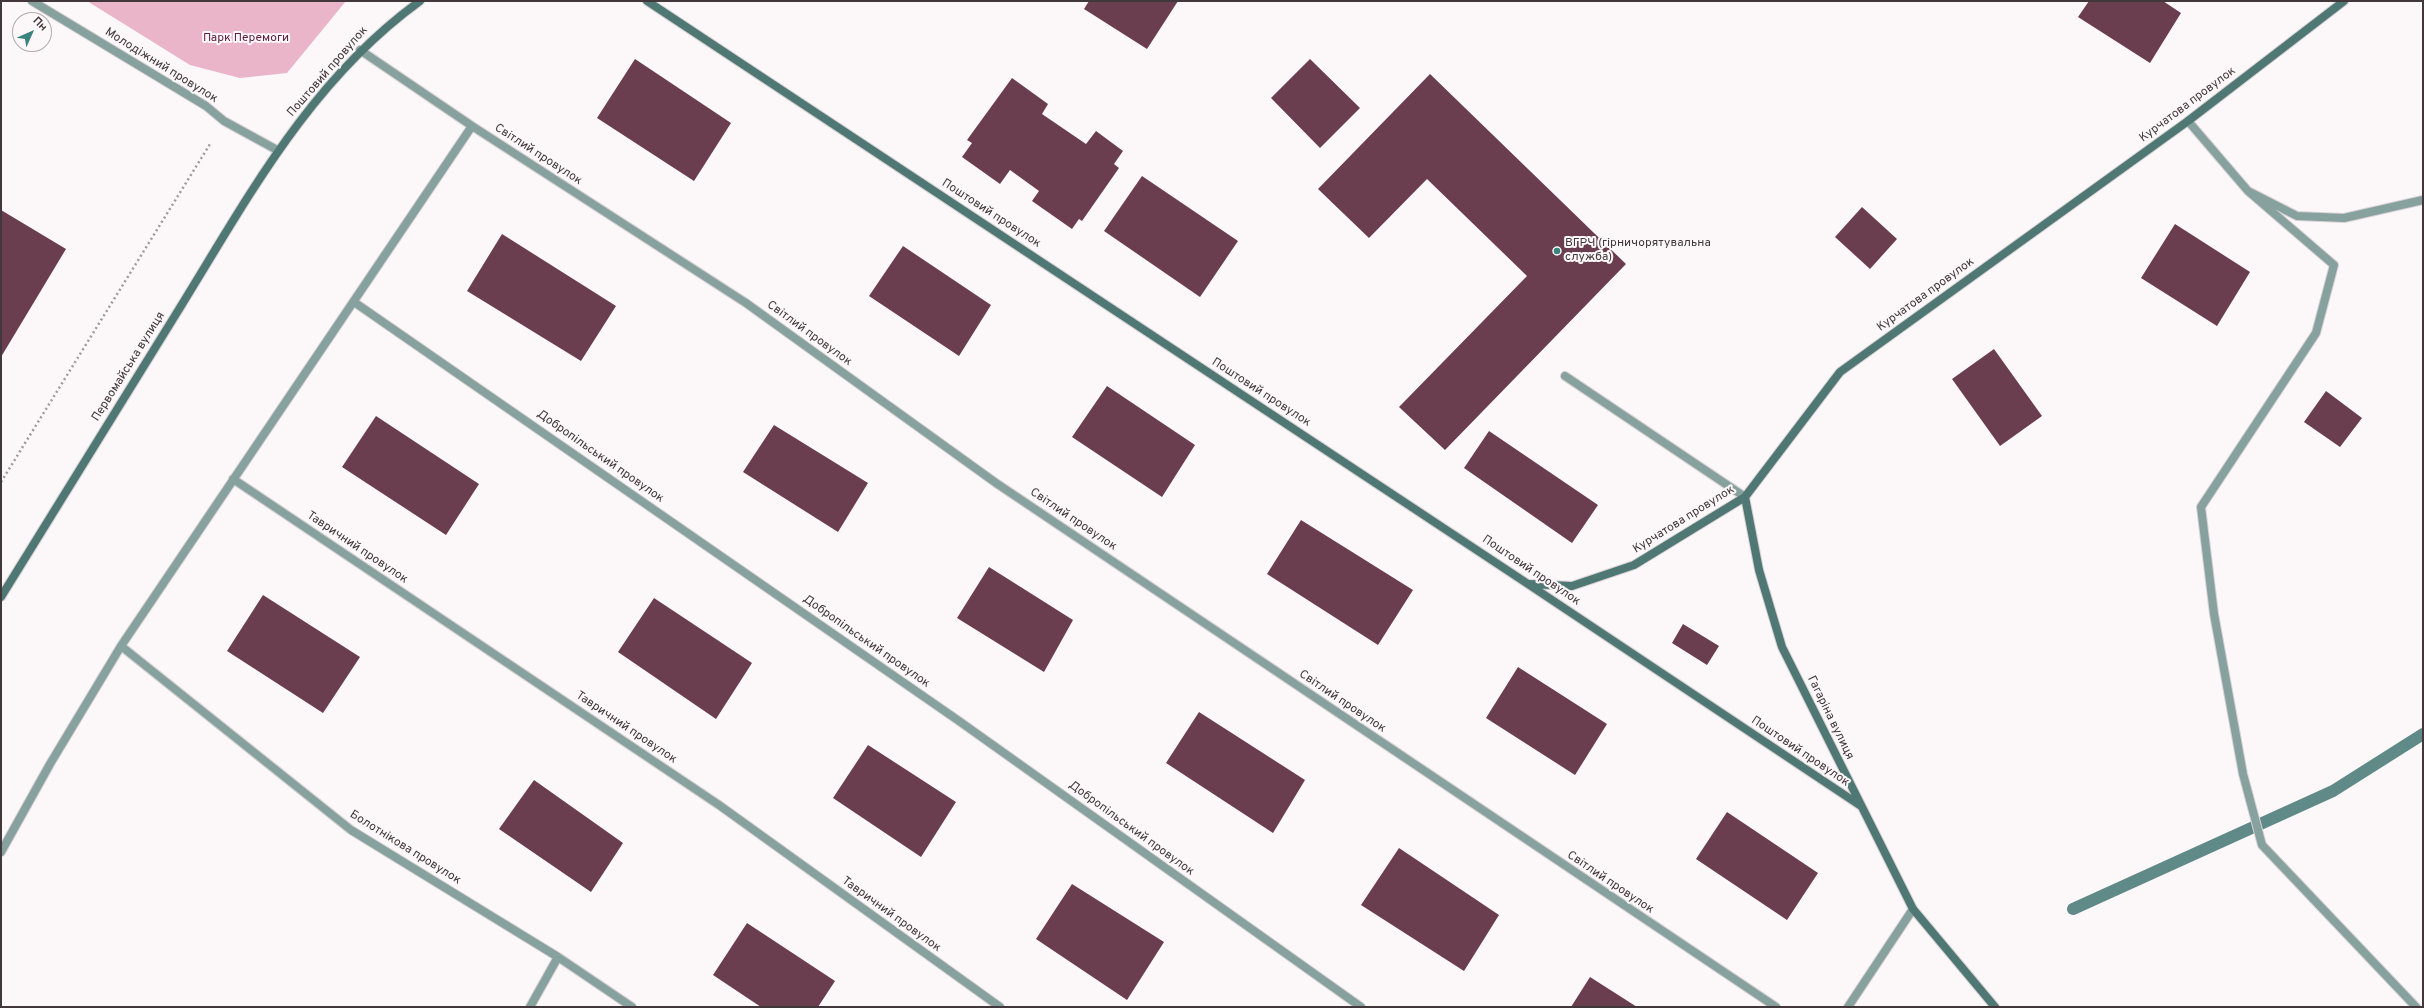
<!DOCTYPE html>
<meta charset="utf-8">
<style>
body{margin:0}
#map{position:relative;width:2424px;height:1008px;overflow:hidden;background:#fcf7f9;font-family:Overpass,sans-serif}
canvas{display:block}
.frame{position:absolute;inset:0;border:2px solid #42383b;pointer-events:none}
.north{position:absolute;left:12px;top:12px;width:40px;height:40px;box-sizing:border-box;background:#fcf7f9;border:1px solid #b2abad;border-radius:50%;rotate:45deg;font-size:11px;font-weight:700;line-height:16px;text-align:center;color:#42383b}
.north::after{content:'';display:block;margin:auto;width:14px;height:18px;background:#3b837e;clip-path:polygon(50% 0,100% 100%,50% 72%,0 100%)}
</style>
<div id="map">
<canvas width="2424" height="1008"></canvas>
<div class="frame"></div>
<div class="north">Пн</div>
</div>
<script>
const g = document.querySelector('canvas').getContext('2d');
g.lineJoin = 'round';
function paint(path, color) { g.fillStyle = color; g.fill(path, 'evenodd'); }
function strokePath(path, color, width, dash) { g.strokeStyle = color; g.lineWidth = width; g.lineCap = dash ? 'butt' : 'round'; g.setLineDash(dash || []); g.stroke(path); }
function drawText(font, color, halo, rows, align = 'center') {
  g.font = font + ' Overpass,sans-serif'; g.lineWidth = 4; g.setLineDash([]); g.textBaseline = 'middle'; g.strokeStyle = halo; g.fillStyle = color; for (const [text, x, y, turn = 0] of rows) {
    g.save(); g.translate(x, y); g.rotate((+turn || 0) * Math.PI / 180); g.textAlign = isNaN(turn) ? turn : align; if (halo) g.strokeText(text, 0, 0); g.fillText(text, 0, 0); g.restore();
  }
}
paint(new Path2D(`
 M87 1H346L287 73 240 78 190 65Z`), '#eab5c8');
strokePath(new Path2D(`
 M2073 909 2333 791 2423 734`), '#5f8a87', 12);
paint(new Path2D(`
 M1089 1H1178L1147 49 1084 9Z
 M2089 1H2163L2181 13 2150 63 2078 17Z
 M635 59 731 123 694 181 597 118Z
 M1310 59 1360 108 1320 148 1271 98Z
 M1430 74 1626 264 1445 450 1399 407 1527 276 1427 179 1369 238 1318 189Z
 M1012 78 1048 104 1042 114 1086 144 1096 131 1123 151 1114 164 1119 168 1082 221 1079 219 1072 229 1032 201 1039 191 1010 170 1000 184 962 157 972 143 967 140Z
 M1142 176 1238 241 1200 297 1104 231Z
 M1862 207 1897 239 1870 269 1835 237Z
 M1 210 66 249 1 357Z
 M2175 224 2250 272 2217 326 2141 278Z
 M502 234 616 306 581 361 467 291Z
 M903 246 991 305 959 356 869 296Z
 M1994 349 2042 416 2000 446 1952 379Z
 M1107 386 1195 445 1162 497 1072 437Z
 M2326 391 2362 418 2340 447 2304 422Z
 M376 416 479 484 446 535 342 467Z
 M774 425 868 483 838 532 743 472Z
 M1489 431 1598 505 1572 543 1464 468Z
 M1301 520 1413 590 1378 645 1267 574Z
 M989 567 1073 620 1044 672 957 618Z
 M263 595 360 657 323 713 227 651Z
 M654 598 752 663 716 719 618 652Z
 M1683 624 1719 646 1707 665 1672 643Z
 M1518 667 1607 724 1575 775 1486 718Z
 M1199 712 1305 780 1273 833 1166 763Z
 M868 745 956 802 921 857 833 798Z
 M534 780 623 843 591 892 499 829Z
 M1727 812 1818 873 1787 920 1696 859Z
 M1399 848 1499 915 1464 971 1361 905Z
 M1072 884 1164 942 1127 1000 1036 939Z
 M747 923 835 981 818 1007H761L713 975Z
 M1590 977 1637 1007H1571Z`), '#6b3e4f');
const lane = new Path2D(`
 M1565 376 1745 497`);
const street = new Path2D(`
 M32 1 206 106 224 121 277 150
 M360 50 472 126 746 303 996 483 1776 1007
 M2188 121 2248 191 2297 216 2344 218 2423 200
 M2248 191 2334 265 2316 333 2201 507 2214 614 2243 774 2262 845 2416 1007
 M354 302 959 721 1361 1007
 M233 479 719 805 1000 1007
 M121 646 351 830 558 957 632 1007
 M1 852 50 764 121 646 472 126
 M530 1007 558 957
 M1848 1007 1913 909`);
const secondary = new Path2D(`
 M647 1 1528 584 1861 806
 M1745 497 1759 570 1782 647 1913 909 1995 1007
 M1529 584 1572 586 1634 565 1745 497 1840 372 2188 121 2344 1
 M1 597C61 500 121 403 181 306 250 194 311 80 420 1`);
strokePath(lane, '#d7d1d3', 10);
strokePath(street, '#d7d1d3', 10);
strokePath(secondary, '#d7d1d3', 10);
strokePath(new Path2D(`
 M1 482 210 144`), '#a19a9c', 2.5, [2, 3]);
strokePath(lane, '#87a19f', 8);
strokePath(street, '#87a19f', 8);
strokePath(secondary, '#4f7874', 8);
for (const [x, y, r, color] of [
 [1557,251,4,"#3b837e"]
]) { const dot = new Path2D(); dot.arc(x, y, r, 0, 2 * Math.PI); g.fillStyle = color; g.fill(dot); strokePath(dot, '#fcf7f9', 1.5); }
drawText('12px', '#5f203c', '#fcf7f9', [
 ["Парк Перемоги",246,39]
]);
drawText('12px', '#42383b', '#fcf7f9', [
 ["Молодіжний провулок",161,66,32],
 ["Поштовий провулок",328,72,-49],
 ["Курчатова провулок",2188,105,-37],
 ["Світлий провулок",538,155,33],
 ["Поштовий провулок",991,214,33],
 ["Курчатова провулок",1926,295,-36],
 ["Світлий провулок",809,334,36],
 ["Первомайська вулиця",129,367,-58],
 ["Поштовий провулок",1261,393,33],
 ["Добропільський провулок",600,457,35],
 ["Світлий провулок",1073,520,34],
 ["Курчатова провулок",1684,520,-32],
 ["Тавричний провулок",357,548,34],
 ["Поштовий провулок",1531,571,34],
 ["Добропільський провулок",866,642,35],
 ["Світлий провулок",1342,702,34],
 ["Гагаріна вулиця",1830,718,64],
 ["Тавричний провулок",626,728,34],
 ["Поштовий провулок",1800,752,34],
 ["Добропільський провулок",1131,829,36],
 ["Болотнікова провулок",405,848,32],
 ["Світлий провулок",1610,883,34],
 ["Тавричний провулок",891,915,36]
]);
drawText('12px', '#42383b', '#fcf7f9', [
 ["ВГРЧ (гірничорятувальна",1565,244],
 ["служба)",1565,258]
], 'left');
</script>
